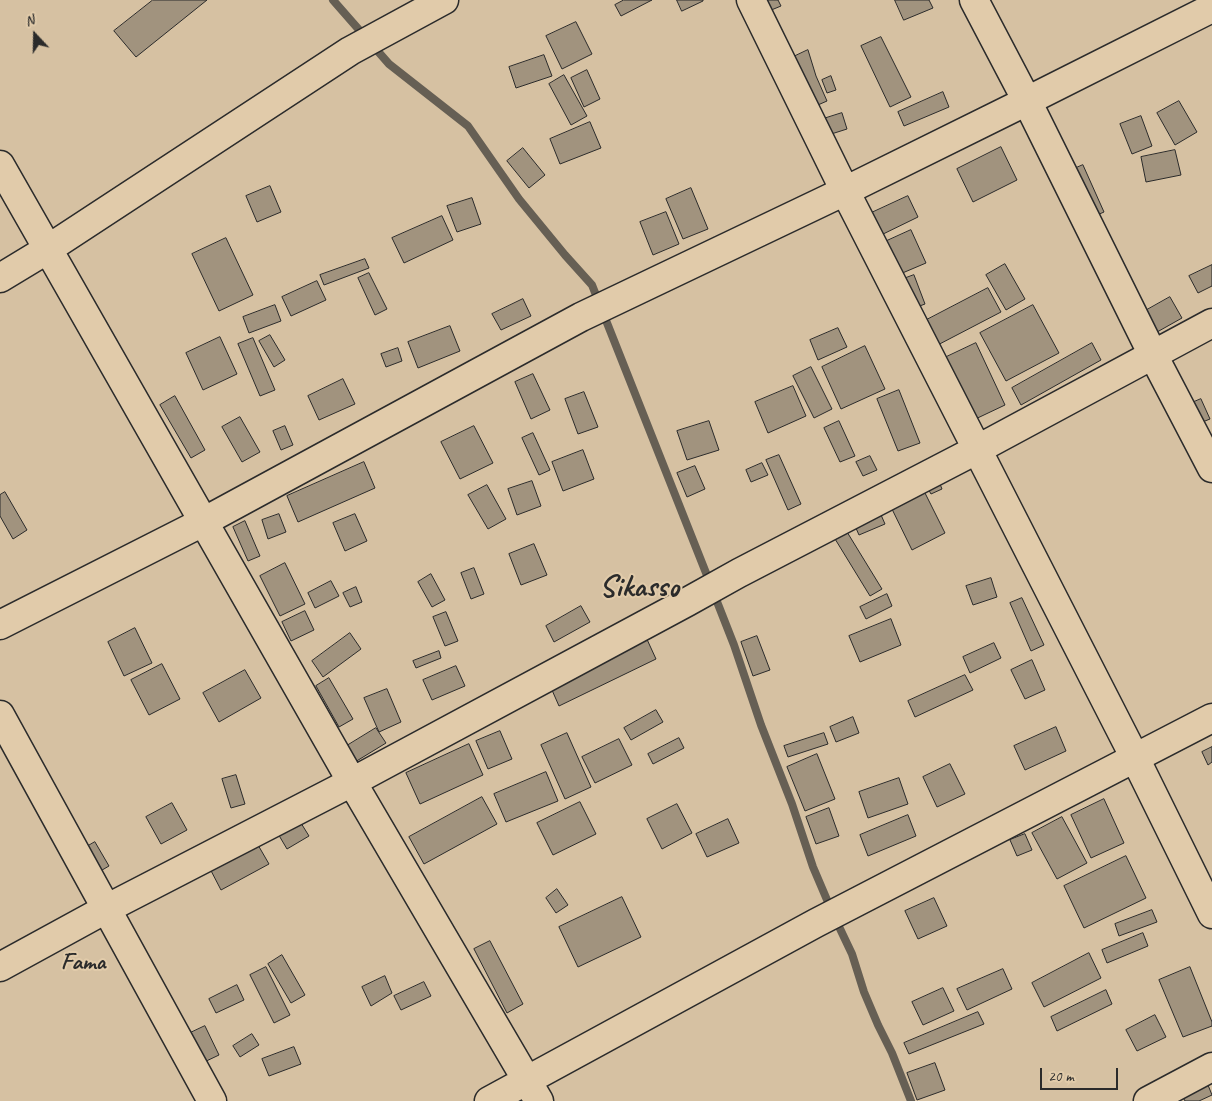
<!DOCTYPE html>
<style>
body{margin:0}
#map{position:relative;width:1212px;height:1101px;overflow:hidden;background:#d6c1a2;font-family:Caveat,sans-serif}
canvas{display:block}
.north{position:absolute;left:10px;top:10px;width:50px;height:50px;-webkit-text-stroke:4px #e1cbaa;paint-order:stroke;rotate:339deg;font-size:14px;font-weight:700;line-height:20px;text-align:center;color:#2b2b2b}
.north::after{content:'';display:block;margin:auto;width:18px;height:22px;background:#2b2b2b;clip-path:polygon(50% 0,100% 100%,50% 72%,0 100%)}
.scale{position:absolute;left:1040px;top:1068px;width:78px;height:22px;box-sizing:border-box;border:2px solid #2b2b2b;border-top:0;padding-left:6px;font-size:15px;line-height:18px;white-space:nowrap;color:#2b2b2b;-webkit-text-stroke:4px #e1cbaa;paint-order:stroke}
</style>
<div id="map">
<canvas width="1212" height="1101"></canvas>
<div class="north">N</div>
<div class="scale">20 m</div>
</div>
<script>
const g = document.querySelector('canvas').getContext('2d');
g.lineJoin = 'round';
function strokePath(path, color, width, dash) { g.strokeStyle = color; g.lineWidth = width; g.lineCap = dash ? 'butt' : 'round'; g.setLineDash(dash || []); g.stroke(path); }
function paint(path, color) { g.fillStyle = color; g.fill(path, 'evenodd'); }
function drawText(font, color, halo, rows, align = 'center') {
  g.font = font + ' Caveat,sans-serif'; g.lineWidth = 4; g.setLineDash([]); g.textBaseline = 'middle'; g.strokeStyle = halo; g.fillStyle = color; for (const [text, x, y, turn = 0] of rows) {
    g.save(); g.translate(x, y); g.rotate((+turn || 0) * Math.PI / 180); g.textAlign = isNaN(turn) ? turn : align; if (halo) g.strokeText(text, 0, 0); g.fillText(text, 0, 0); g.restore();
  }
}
strokePath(new Path2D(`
 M333 0 389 64 468 126 519 199 565 255 592 285 710 583
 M714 594 734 645 761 725 792 804 813 867 833 914 852 954 864 992 878 1025 892 1053 911 1101`), '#665f54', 8);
const building = new Path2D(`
 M153 0H207L136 57 114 31Z
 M624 0H652L621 16 615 5Z
 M677 0H703V1L682 11Z
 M758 0H778L781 6 764 13Z
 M895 0H929L933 8 904 20Z
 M576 22 592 54 562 69 546 36Z
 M881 37 911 97 890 107 861 46Z
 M808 50 816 76 827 101 811 108 789 59Z
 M544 55 552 76 516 88 509 67Z
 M587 70 600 99 584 107 571 78Z
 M564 75 587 116 571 125 549 84Z
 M831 76 836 90 827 93 822 80Z
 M943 92 949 107 904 126 898 112Z
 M1179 101 1197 132 1175 145 1157 113Z
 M842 113 847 129 825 136 820 120Z
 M1141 116 1152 146 1132 154 1120 124Z
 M590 122 601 148 560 164 550 139Z
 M1001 147 1017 180 973 202 957 169Z
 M523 148 545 175 529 188 507 161Z
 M1175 150 1181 175 1146 182 1141 157Z
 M1083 165 1104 212 1088 219 1067 172Z
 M270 186 281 212 257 222 246 196Z
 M691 188 708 229 683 239 666 199Z
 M908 196 918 217 877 237 867 215Z
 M472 198 481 224 457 232 447 206Z
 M666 212 679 244 653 255 640 222Z
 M442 216 453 240 404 263 392 238Z
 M911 230 926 263 893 277 878 245Z
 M226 238 253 295 219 311 192 254Z
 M365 259 369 268 324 285 320 275Z
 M1005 264 1025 299 1006 310 986 275Z
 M1212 265V286L1198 293 1189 276Z
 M369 273 387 309 375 315 358 278Z
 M914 275 925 304 909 310 898 281Z
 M317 281 326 300 291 316 282 297Z
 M988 288 1001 312 930 349 917 325Z
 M1170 297 1182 318 1150 336 1138 315Z
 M523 299 531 316 501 330 492 314Z
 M275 305 281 321 249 333 243 317Z
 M1033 305 1059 353 1006 381 980 333Z
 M450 326 460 351 418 368 408 342Z
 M838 328 847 347 818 360 810 340Z
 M270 335 285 360 274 367 259 341Z
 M220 337 237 374 203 390 186 353Z
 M253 338 275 390 260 396 238 344Z
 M976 343 1005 405 967 423 938 361Z
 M1092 343 1101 360 1021 405 1012 388Z
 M865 346 885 389 841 409 822 367Z
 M398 348 402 361 386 367 381 354Z
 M811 367 832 409 814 418 793 376Z
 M533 374 550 410 531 419 515 382Z
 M343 379 355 404 319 420 308 396Z
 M793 386 806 416 768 433 755 402Z
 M899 390 920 443 898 451 877 399Z
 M584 392 598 427 578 434 565 399Z
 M175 396 205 450 191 458 160 405Z
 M1201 399 1210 419 1195 425 1187 405Z
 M240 417 260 452 242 462 222 427Z
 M709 421 719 450 687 460 677 431Z
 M839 421 855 456 840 462 824 428Z
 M285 426 293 445 281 450 273 431Z
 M474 426 493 463 460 479 441 442Z
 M533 433 550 470 539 475 522 438Z
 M583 450 594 479 563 491 552 462Z
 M779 455 801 504 788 510 766 460Z
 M870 456 877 470 863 476 856 462Z
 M364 462 375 488 298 522 287 496Z
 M762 463 768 475 751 482 746 470Z
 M695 466 705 489 687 497 677 473Z
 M938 479 942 489 931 494 926 485Z
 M532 481 541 506 517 515 508 489Z
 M487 485 506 519 488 529 468 495Z
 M923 489 945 533 912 550 890 505Z
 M5 492 27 530 13 539 0 516V495Z
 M878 508 885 524 859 535 852 519Z
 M279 514 286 532 268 539 262 520Z
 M355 514 367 541 345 551 333 523Z
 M245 521 260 556 248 561 233 527Z
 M844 527 882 589 870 596 832 534Z
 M534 544 547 575 521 585 509 554Z
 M285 563 305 604 280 616 260 576Z
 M474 568 484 594 471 599 461 573Z
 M431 574 445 600 432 607 418 582Z
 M991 578 997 597 973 605 966 586Z
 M331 581 339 596 315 608 308 593Z
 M356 587 362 602 350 607 343 593Z
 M887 594 892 606 866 619 860 607Z
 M1022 598 1044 645 1031 651 1010 603Z
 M581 606 590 622 554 642 546 626Z
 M305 611 314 630 291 641 282 622Z
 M446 612 458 641 445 646 433 617Z
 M891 619 901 645 860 662 849 636Z
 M135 628 152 663 124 676 108 642Z
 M350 633 361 649 323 677 312 661Z
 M645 635 656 659 559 706 548 681Z
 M757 636 770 670 753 676 741 642Z
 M994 643 1001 658 970 673 963 657Z
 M439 651 441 658 416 668 413 661Z
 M1032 660 1045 690 1025 699 1011 670Z
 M162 664 180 699 149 715 131 680Z
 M456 666 465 686 432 700 423 680Z
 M245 670 261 698 219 722 203 693Z
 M965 675 973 690 915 717 908 701Z
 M329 678 353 719 339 727 316 686Z
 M387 689 401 722 379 732 364 698Z
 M656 710 663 722 631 740 624 728Z
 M853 717 859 733 836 742 830 727Z
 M1056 727 1066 751 1025 770 1014 746Z
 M376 728 386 743 355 762 345 747Z
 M500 731 512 759 488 769 476 741Z
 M567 733 591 787 565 799 541 745Z
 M824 733 828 744 788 757 784 746Z
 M679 738 684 748 653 764 648 754Z
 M619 739 632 765 595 783 582 757Z
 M469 744 483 775 420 804 406 773Z
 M1212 747V762L1208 765 1202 752Z
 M817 754 835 799 805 811 787 767Z
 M950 764 965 794 937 807 923 777Z
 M546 772 558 801 506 822 494 794Z
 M236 775 245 804 231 808 222 779Z
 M899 778 908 804 868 818 859 792Z
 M482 797 497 824 424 864 409 837Z
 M1104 799 1124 843 1091 858 1071 815Z
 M580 802 596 834 553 855 537 823Z
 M172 803 187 830 161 844 146 817Z
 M677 804 692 833 662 849 647 819Z
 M829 808 839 836 816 844 806 817Z
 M296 815 309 836 287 849 274 827Z
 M908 815 916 836 868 856 860 835Z
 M1062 817 1087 863 1057 879 1032 833Z
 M728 819 739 843 707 857 696 834Z
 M1025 834 1032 850 1017 856 1010 840Z
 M254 838 269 864 221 890 207 863Z
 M95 842 109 866 97 873 83 849Z
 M1126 856 1146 898 1084 928 1064 886Z
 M557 889 568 905 556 913 546 898Z
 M622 897 641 937 578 967 559 927Z
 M934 898 947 926 918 939 905 911Z
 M1152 910 1157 922 1119 936 1115 924Z
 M1143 933 1148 946 1107 963 1102 950Z
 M490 941 523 1004 507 1013 474 949Z
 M1089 953 1101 978 1044 1007 1032 983Z
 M282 955 305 995 291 1003 268 964Z
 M266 967 290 1015 274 1023 250 975Z
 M1190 967 1212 1022V1026L1183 1037 1159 980Z
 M1003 969 1012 989 967 1010 957 989Z
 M385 976 392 993 371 1006 362 987Z
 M424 982 431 996 401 1010 394 996Z
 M237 985 244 1000 216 1013 209 999Z
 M943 988 954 1011 923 1025 912 1002Z
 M1106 990 1112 1004 1057 1031 1051 1017Z
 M978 1012 984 1024 909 1054 904 1043Z
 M1155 1015 1166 1037 1137 1051 1126 1030Z
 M205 1026 219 1055 200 1064 186 1035Z
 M252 1034 259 1045 240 1057 233 1046Z
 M294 1047 301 1064 269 1076 262 1059Z
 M935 1063 945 1090 917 1100 907 1073Z
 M1206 1080 1212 1095 1199 1101H1185L1180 1091Z`);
paint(building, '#a1937e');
strokePath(building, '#2b2b2b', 1);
const minor = new Path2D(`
 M751 0 845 191 1135 758 1212 914
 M974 0 1027 101 1153 355 1212 468
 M0 165 352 782 539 1101
 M0 278 48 249 350 51 444 0
 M0 625 203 522 581 317 845 191 1027 101 1212 8
 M0 715 212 1101
 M0 967 106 909 352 782 687 602 739 573 978 449 1212 323
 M489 1101 816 923 1212 718
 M1148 1101 1212 1067`);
strokePath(minor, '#2b2b2b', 31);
strokePath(minor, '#e1cbaa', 28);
drawText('bold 24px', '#2b2b2b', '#e1cbaa', [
 ["Fama",83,963]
]);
drawText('bold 31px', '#2b2b2b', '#e1cbaa', [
 ["Sikasso",639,588]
]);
</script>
